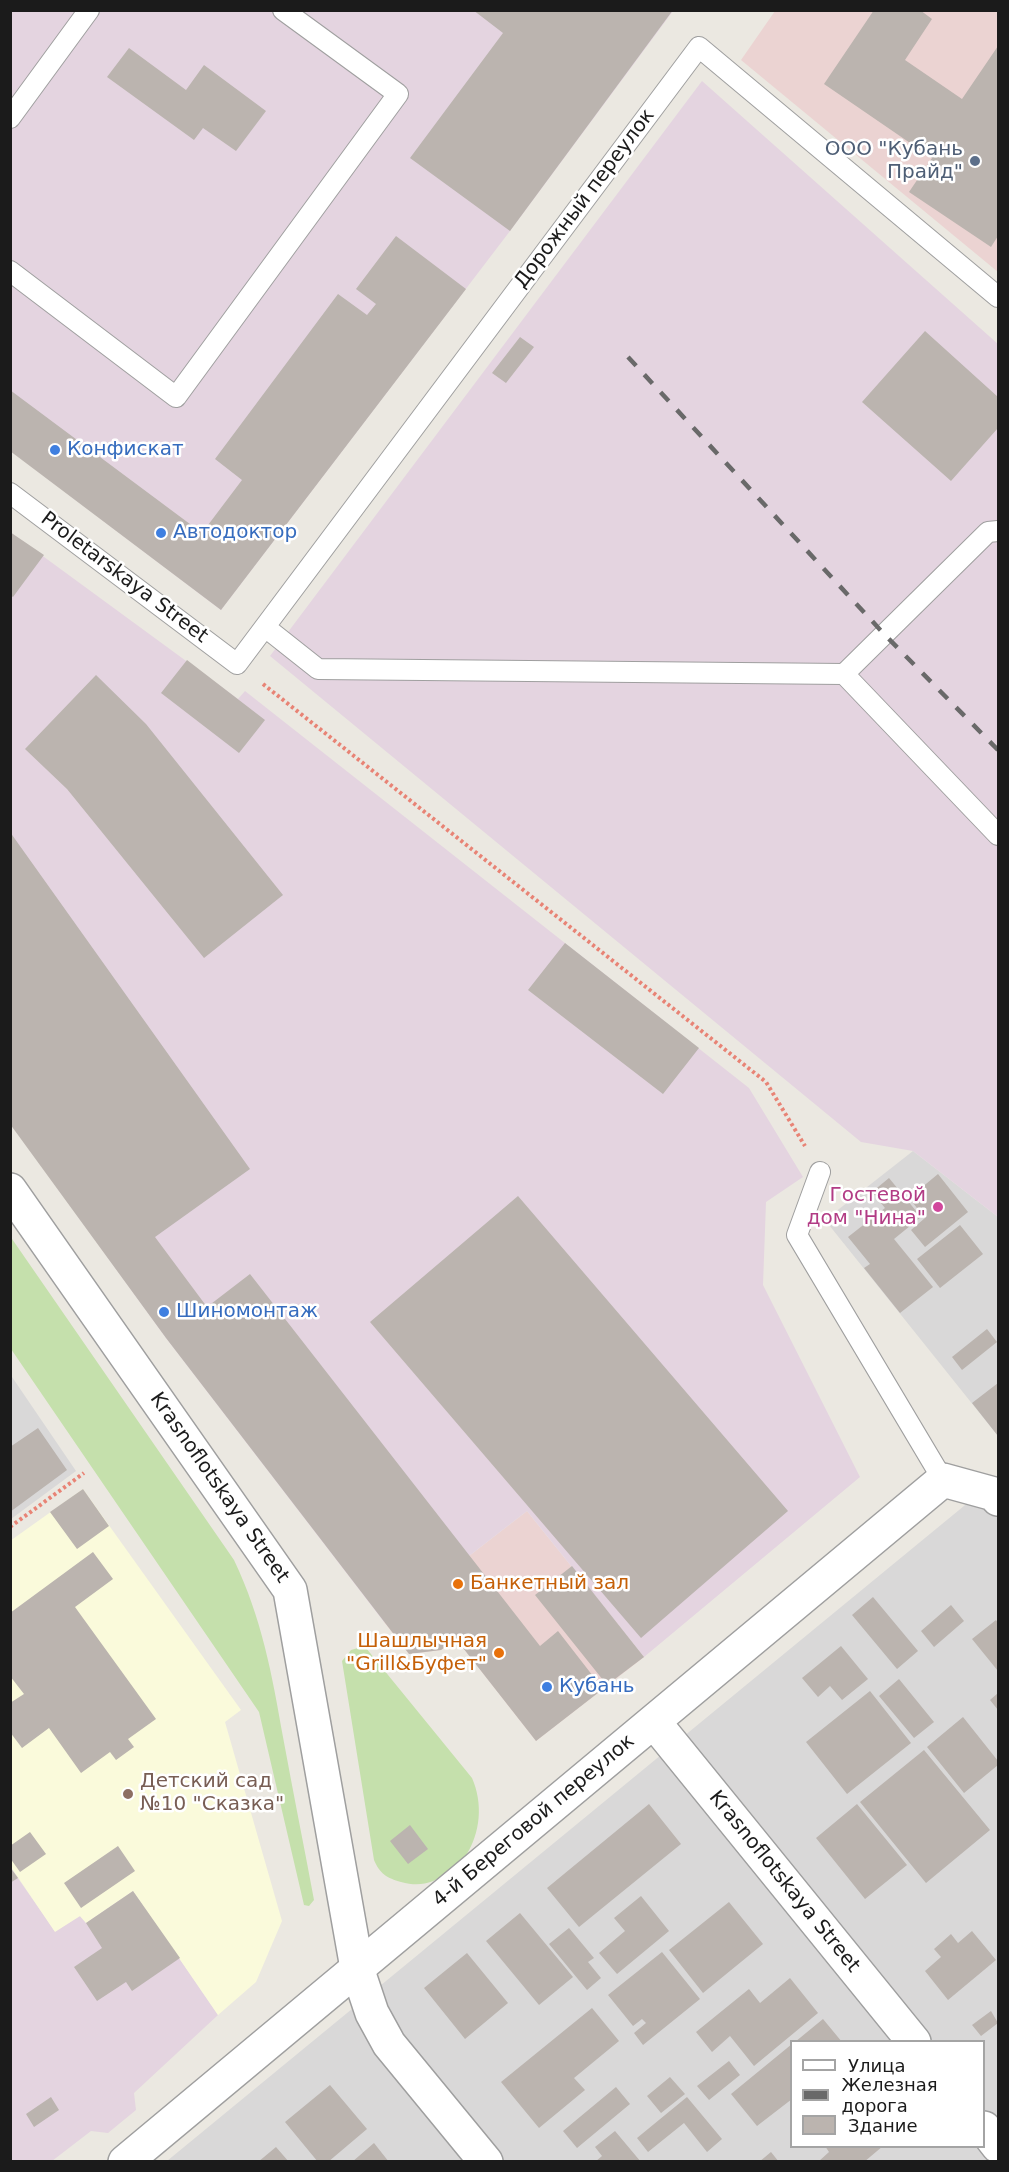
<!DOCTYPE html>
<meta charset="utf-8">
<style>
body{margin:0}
#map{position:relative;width:1009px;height:2172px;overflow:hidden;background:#ebe8e1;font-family:"DejaVu Sans",sans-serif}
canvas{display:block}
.frame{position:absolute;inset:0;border:12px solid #1b1b1b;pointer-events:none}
.legend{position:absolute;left:790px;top:2040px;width:195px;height:108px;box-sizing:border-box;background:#fff;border:2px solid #a4a4a4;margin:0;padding:8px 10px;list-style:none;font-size:18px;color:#1b1b1b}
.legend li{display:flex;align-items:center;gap:12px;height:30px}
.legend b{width:30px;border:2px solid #a4a4a4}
</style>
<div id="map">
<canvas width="1009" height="2172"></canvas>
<div class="frame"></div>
<ul class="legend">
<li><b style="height:8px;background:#fff"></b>Улица</li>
<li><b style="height:8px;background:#696969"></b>Железная дорога</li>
<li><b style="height:16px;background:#bbb4af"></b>Здание</li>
</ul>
</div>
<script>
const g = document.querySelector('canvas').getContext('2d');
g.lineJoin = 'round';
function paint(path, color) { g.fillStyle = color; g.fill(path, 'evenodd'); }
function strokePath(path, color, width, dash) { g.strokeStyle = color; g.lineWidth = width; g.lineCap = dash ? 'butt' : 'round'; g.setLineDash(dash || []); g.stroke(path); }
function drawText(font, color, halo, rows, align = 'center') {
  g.font = font + ' "DejaVu Sans",sans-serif'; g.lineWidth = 5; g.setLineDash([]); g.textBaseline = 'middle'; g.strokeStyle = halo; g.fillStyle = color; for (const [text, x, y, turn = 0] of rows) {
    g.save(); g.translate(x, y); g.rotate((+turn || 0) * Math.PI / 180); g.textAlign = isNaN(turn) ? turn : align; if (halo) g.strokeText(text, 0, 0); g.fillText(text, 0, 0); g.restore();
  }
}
paint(new Path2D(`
 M913 1151 998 1217V1436L825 1220Z
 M10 1374 76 1471 11 1519H10Z
 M998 1478V2161H167ZM792 2042H984V2146H792Z`), '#d9d8d8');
paint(new Path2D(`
 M775 11H998V272L741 60Z
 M527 1511 644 1657 536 1741 456 1639 441 1650 409 1654 384 1622Z`), '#ebd3d2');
paint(new Path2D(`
 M10 11H673L510 231 221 610 11 451Z
 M702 81 998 344V1217L913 1151 861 1142 270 656Z
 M10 532 238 699 245 691 749 1088 803 1177 766 1202 763 1285 860 1477 644 1657 527 1511 384 1622 166 1338 11 1124Z
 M10 1867 55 1931 80 1916 86 1923 133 1891 218 2015 134 2093 136 2110 108 2133 91 2131 52 2161H11Z`), '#e4d4e0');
paint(new Path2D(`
 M83 1489 241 1710 225 1722 282 1921 256 1982 218 2015 133 1891 86 1923 80 1916 55 1932 11 1867 10 1541Z`), '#fafadb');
paint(new Path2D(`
 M10 1236 234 1560C262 1619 272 1674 283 1737 293 1792 304 1846 314 1900L309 1906 304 1905 259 1712 11 1349Z
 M358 1648H366L472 1778C483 1803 481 1833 465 1857 461 1863 453 1868 448 1872 433 1884 419 1887 401 1882 387 1878 380 1874 374 1860L342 1661 351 1650Z`), '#c5e0ac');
paint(new Path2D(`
 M473 10H673L510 231 410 158 503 33Z
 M874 10H920L932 19 905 60 962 99 998 46V236L991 247 909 192 932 158 824 84Z
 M129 48 186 90 204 65 266 111 236 151 203 128 194 140 107 77Z
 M396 236 466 289 221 610 10 451V390L202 533 242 480 215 459 338 294 367 315 376 304 356 289Z
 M925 331 998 397V428L951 481 862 402Z
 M520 337 534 347 506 383 492 373Z
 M10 532 44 555 13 597 10 595Z
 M187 660 265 720 239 753 161 693Z
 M96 675 146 724 283 895 204 958 67 789 25 749Z
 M10 832 250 1169 155 1237 207 1307 250 1274 540 1646 558 1631 603 1689 536 1741 456 1639 441 1650 409 1654 166 1338 10 1124Z
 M565 943 699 1048 663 1094 528 990Z
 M938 1174 968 1212 925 1247 911 1230 925 1218 909 1198Z
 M889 1178 921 1217 894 1239 933 1287 900 1313 864 1268 870 1264 848 1237 885 1208 872 1192Z
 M518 1196 788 1511 641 1638 370 1322Z
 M960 1225 983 1254 940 1288 917 1259Z
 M987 1329 997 1342 962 1370 952 1357Z
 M998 1383V1436L972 1403Z
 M38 1428 67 1470 10 1512V1447Z
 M83 1489 109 1526 77 1549 50 1512Z
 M93 1552 113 1579 75 1607 156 1719 128 1739 134 1747 116 1760 110 1752 81 1773 49 1728 22 1748 10 1732V1703L24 1694 10 1676V1613Z
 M572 1566 644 1657 607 1685 535 1595Z
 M873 1597 918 1651 897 1669 852 1615Z
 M951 1605 964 1621 934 1647 921 1631Z
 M996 1620 998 1623V1671L972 1639Z
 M841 1646 868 1679 842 1700 830 1686 818 1697 802 1678Z
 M899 1679 934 1722 914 1738 879 1696Z
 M870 1691 911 1743 847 1794 806 1742Z
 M998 1693V1710L990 1700Z
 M963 1717 998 1761V1765L964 1793 927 1747Z
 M924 1750 990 1830 926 1883 860 1802Z
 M649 1804 681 1844 579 1927 547 1888Z
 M857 1804 907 1865 865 1899 816 1838Z
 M410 1825 428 1849 408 1864 390 1841Z
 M30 1832 46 1854 20 1872 10 1858V1846Z
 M118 1846 135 1871 81 1908 64 1883Z
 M10 1867 18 1878 10 1883Z
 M133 1891 180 1958 132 1991 126 1982 97 2001 74 1967 102 1948 86 1923Z
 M641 1896 669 1931 617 1974 599 1953 625 1931 614 1918Z
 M729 1902 763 1944 703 1993 669 1950Z
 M520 1913 573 1977 539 2005 486 1941Z
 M569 1928 594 1958 588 1962 601 1978 587 1990 549 1944Z
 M972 1931 996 1960 948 2000 925 1971 941 1957 934 1949 951 1934 958 1943Z
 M662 1952 700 1999 643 2045 634 2033 646 2023 642 2019 633 2026 608 1995Z
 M467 1953 508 2003 465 2039 424 1988Z
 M790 1978 818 2013 754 2066 730 2036 712 2052 696 2032 749 1989 760 2003Z
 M592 2008 619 2041 574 2078 585 2090 539 2128 501 2082Z
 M991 2011 998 2023 981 2036 972 2025Z
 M823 2019 842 2042H795Z
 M792 2044V2099L757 2126 731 2094Z
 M729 2061 740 2075 709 2100 697 2086Z
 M670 2077 685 2094 661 2113 647 2096Z
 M330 2085 367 2129 328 2162H318L285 2122Z
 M616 2087 630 2104 577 2148 563 2131Z
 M51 2097 59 2110 34 2127 26 2114Z
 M687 2097 722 2139 707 2152 684 2123 648 2152 637 2138Z
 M615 2131 641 2162H595L602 2156 595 2147Z
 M374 2143 389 2162H352Z
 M825 2146H883L864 2162H818L829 2152Z
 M276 2147 289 2162H258Z
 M771 2152 779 2162H759Z`), '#bbb4af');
const service = new Path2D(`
 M10 118 89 10
 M10 271 176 397 398 94 283 10
 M10 493 237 664 699 47 998 297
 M265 627 318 669 844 674 988 532 998 531
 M844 674 998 835
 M820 1172 797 1235 943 1480`);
const minor = new Path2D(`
 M654 1722 914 2042
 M984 2128 998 2146
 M125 2162 943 1480 994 1494 998 1499`);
const tertiary = new Path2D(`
 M10 1190 290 1590 357 1968 372 2013 389 2044 486 2162`);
strokePath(service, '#9f9f9f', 22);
strokePath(minor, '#9f9f9f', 36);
strokePath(tertiary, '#9f9f9f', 36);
strokePath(new Path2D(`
 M263 684 766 1082 805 1146
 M10 1527 84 1473`), '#e88375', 4, [3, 3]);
strokePath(service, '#fff', 20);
strokePath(minor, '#fff', 33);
strokePath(tertiary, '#fff', 33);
strokePath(new Path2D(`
 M628 357 885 635 998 750`), '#696969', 4.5, [12, 12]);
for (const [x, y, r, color] of [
 [975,161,6,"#5c6f8a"],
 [55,450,6,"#3f7fe0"],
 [161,533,6,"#3f7fe0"],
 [938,1207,6,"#d1479c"],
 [164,1312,6,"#3f7fe0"],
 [458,1584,6,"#e8710a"],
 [499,1653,6,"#e8710a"],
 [547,1687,6,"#3f7fe0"],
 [128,1794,6,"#8d6e63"]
]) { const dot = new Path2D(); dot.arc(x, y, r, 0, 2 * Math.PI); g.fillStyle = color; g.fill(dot); strokePath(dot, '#fff', 2); }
drawText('20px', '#4e5e75', '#fff', [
 ["ООО \"Кубань",963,150],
 ["Прайд\"",963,173]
], 'right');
drawText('20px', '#1b1b1b', '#fff', [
 ["Дорожный переулок",585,199,-53],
 ["Proletarskaya Street",124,578,37],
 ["Krasnoflotskaya Street",219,1488,55],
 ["4-й Береговой переулок",534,1821,-40],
 ["Krasnoflotskaya Street",784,1882,51]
]);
drawText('20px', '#366cbe', '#fff', [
 ["Конфискат",67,450],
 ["Автодоктор",173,533],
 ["Шиномонтаж",176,1312],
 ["Кубань",559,1687]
], 'left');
drawText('20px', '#b23c85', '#fff', [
 ["Гостевой",926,1196],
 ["дом \"Нина\"",926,1219]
], 'right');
drawText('20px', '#c56008', '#fff', [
 ["Банкетный зал",470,1584],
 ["Шашлычная",487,1642,"right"],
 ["\"Grill&Буфет\"",487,1665,"right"]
], 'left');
drawText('20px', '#785e54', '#fff', [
 ["Детский сад",140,1782],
 ["№10 \"Сказка\"",140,1805]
], 'left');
</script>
